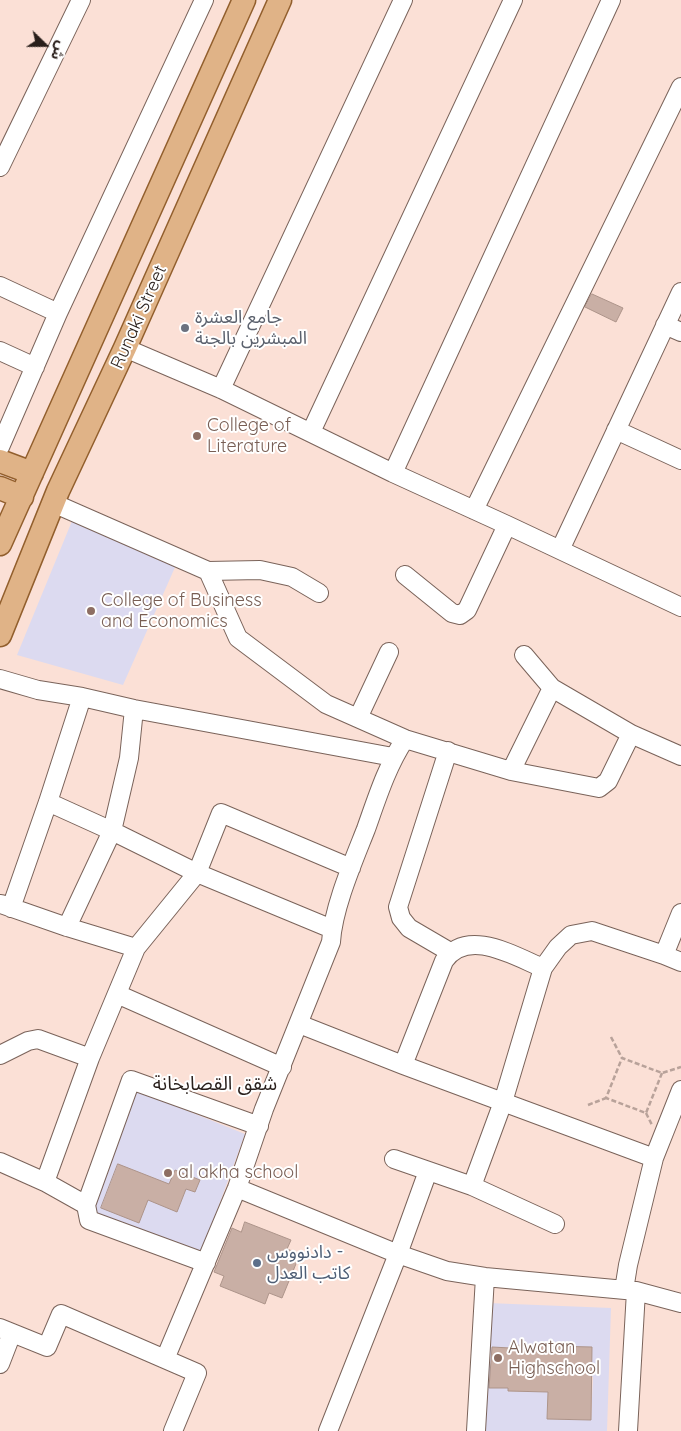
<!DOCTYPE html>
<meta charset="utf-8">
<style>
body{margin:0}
#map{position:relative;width:681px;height:1431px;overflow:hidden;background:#fbe0d6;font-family:Quicksand,"Noto Sans Arabic",sans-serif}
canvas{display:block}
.north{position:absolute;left:20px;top:20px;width:50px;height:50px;-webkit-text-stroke:4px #fff;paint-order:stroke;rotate:112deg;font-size:14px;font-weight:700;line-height:20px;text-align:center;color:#291f1b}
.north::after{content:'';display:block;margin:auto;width:18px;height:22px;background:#291f1b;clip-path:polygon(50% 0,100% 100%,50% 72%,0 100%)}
</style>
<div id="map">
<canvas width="681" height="1431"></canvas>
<div class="north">ش</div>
</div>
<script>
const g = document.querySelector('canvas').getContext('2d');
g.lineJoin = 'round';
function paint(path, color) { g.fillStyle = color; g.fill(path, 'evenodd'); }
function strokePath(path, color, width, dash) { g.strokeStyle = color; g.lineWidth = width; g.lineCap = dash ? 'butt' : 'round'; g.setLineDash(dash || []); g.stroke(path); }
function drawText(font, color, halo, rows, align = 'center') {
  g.font = font + ' Quicksand,"Noto Sans Arabic",sans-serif'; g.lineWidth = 4; g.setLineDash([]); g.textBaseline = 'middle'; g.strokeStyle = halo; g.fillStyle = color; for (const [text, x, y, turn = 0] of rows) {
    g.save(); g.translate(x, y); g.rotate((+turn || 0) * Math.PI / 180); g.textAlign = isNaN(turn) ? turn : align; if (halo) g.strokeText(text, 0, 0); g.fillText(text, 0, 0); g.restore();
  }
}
paint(new Path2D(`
 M72 521 176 565 123 685 17 655Z
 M136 1090 245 1134 201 1254 92 1212Z
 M488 1303 611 1308 607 1431H483ZM510 1345 592 1348 555 1376 593 1377 591 1420 547 1419 548 1392 508 1391Z`), '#dcdaf0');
const building = new Path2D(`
 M592 294 623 308 616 322 585 307Z
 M118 1164 169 1184 175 1170 200 1180 195 1192 186 1189 177 1212 148 1200 139 1223 101 1208Z
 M245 1222 291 1240 287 1249 300 1254 282 1298 269 1293 265 1304 220 1286 224 1276 214 1272 232 1228 241 1232Z
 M510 1345 592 1347 591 1420 547 1419 548 1392 508 1391V1388H489L492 1347 510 1348Z`);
paint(building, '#c9afa5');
strokePath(building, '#ad948a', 1);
const minor = new Path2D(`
 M0 167 81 0
 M0 286 58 313
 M665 325 681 332
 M125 348 221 389 393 473 507 525 681 607
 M0 351 35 367
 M221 389 403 0
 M616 430 681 460
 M311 432 513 0
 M0 447 58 313 204 0
 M393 473 611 0
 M53 503 208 571 238 638 326 704 405 739 511 771 599 788 608 781 631 734
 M474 510 681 87
 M560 550 681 292
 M208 571 260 570 292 577 319 593
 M405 575 452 613 460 615 467 610 507 525
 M524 655 552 688 631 734 681 756
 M0 679 38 690 82 697 134 709 393 757
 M358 718 389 652
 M448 751 398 907 401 918 409 928 450 952
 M511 771 552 688
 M48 802 112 831 197 873 332 929
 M1 904 67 927 136 948
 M11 908 48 802 82 697
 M67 927 112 831 129 758 134 709
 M664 955 681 913
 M117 994 282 1067
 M299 1024 403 1065 654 1158
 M0 1055 28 1041 38 1039 90 1058
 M403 1065 444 961C467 927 514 956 543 968
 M394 1159 472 1186 555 1224
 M0 1162 45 1182 86 1205
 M45 1182 90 1058 136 948 197 873 221 813 351 868
 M472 1186 503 1102 543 968 558 947 571 935 592 931 664 955 681 962
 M237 1188 398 1254 447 1271 485 1277 636 1291 681 1303
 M206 1263 89 1220 86 1205 131 1080 259 1126
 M624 1290 628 1265 654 1158 681 1090
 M0 1328 47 1347 61 1314 197 1373 173 1431
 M165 1359 237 1188 264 1109 331 942C333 908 353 862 366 829 377 798 387 766 405 739
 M0 1364 12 1333
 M328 1431 398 1254 428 1171
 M476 1431 485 1277
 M628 1431 636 1291`);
const major = new Path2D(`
 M0 461 32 473
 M0 488 22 497
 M0 544 244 0
 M0 635 58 491 125 348 280 0`);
strokePath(minor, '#7a635a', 20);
strokePath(major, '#925f2d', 25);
strokePath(new Path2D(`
 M611 1037 622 1058
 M662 1073 646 1113 606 1098 622 1058 662 1073 681 1067
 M588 1105 606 1098
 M646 1113 652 1125`), '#b8a29a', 2.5, [5, 2.5]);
strokePath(minor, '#fff', 18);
strokePath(major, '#e0b387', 22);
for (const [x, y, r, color] of [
 [185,328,5,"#6b7280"],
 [197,436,5,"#8d6e63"],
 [91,611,5,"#8d6e63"],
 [168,1173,5,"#8d6e63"],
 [257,1263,5,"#5c6f8a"],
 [498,1358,5,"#8d6e63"]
]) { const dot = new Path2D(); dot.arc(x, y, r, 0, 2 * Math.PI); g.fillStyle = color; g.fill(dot); strokePath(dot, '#fff', 2); }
drawText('18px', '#291f1b', '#fff', [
 ["Runaki Street",139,317,-66]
]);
drawText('18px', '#5b616d', '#fff', [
 ["جامع العشرة",195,318],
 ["المبشرين بالجنة",195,339]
], 'left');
drawText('18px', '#785e54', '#fff', [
 ["College of",207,426],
 ["Literature",207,447],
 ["College of Business",101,601],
 ["and Economics",101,622],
 ["al akha school",178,1173],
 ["Alwatan",508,1348],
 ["Highschool",508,1369]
], 'left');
drawText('18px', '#4e5e75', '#fff', [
 ["دادنووس -",267,1253],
 ["کاتب العدل",267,1274]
], 'left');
drawText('19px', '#291f1b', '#fff', [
 ["شقق القصابخانة",215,1084]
]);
</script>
